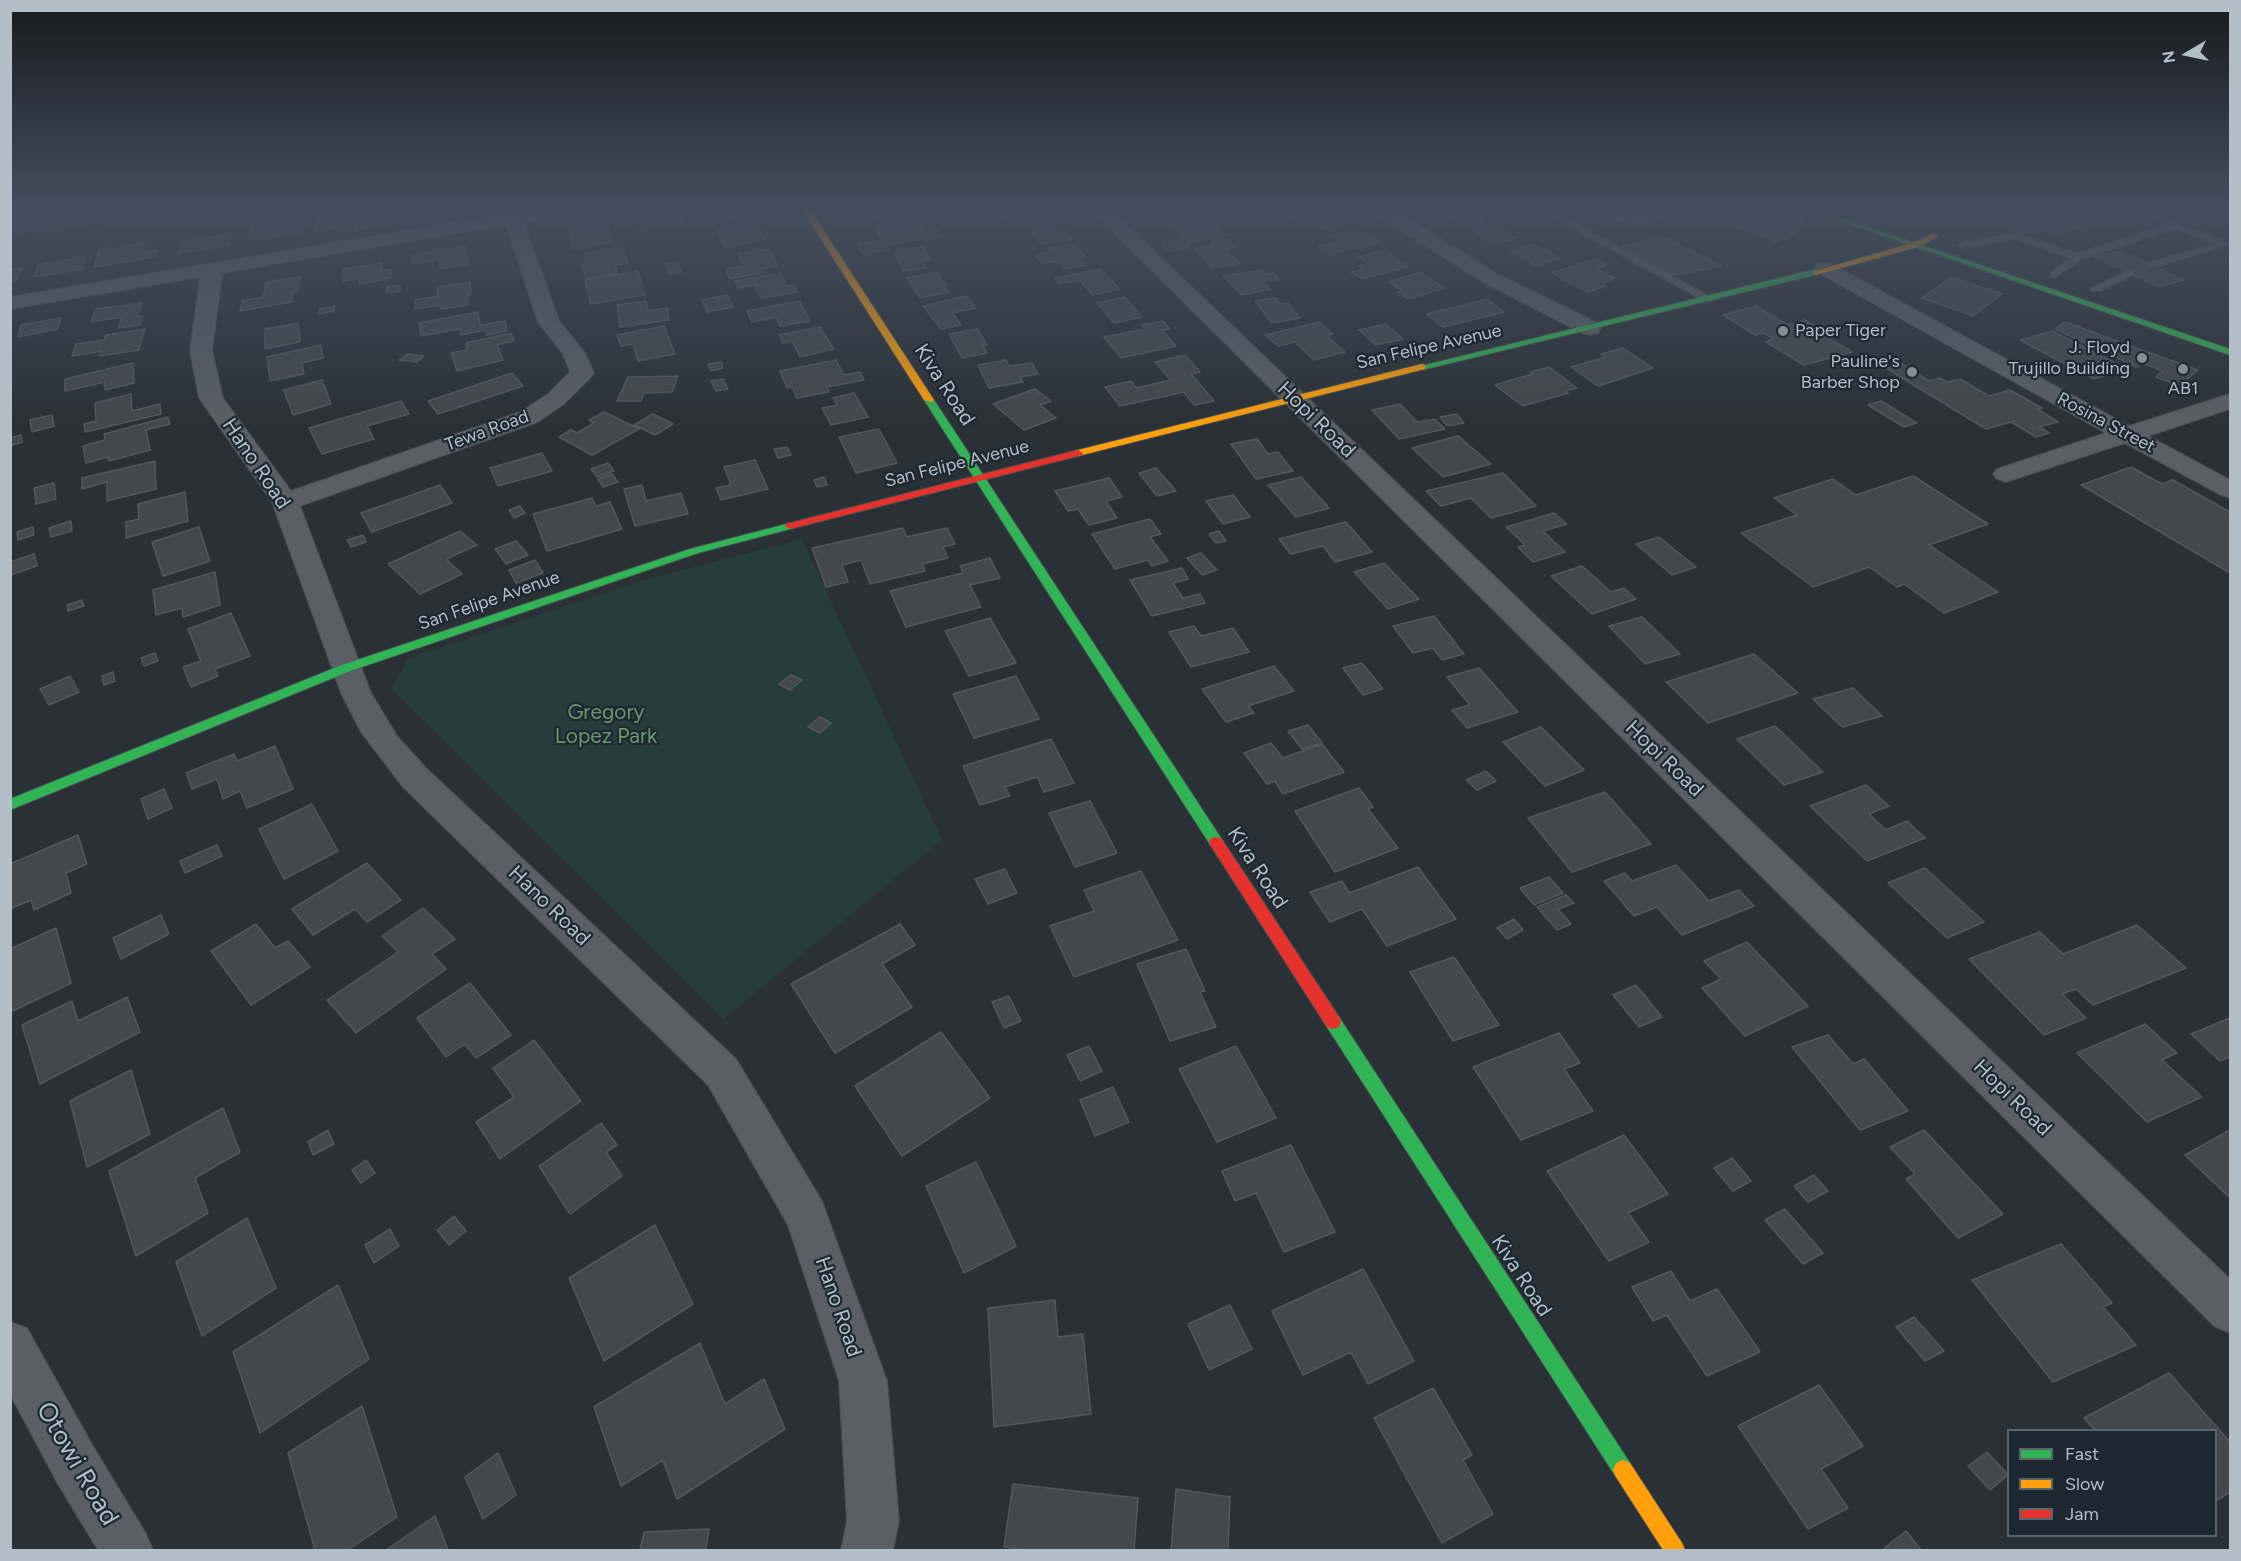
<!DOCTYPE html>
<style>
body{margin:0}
#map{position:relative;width:2241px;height:1561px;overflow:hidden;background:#2a3136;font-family:Figtree,sans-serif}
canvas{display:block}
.frame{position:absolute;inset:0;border:12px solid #b3bec7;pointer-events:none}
.legend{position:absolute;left:2007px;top:1429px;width:210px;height:108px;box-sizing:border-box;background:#1d2831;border:2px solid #59646d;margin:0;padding:8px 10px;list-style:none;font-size:18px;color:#b3bec7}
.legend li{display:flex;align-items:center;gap:12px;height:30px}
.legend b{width:30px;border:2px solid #59646d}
.north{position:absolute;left:2157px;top:24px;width:60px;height:60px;-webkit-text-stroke:4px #1d2831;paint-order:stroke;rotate:261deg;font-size:16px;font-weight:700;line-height:24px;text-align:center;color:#b3bec7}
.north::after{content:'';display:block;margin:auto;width:21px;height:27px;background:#b3bec7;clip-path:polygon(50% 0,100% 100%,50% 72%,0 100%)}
</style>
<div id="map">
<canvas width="2241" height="1561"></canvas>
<div class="frame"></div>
<ul class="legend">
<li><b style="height:8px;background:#30b455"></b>Fast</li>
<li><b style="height:8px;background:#ff9f0a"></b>Slow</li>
<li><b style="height:8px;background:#e5322d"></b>Jam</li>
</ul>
<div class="north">N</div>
</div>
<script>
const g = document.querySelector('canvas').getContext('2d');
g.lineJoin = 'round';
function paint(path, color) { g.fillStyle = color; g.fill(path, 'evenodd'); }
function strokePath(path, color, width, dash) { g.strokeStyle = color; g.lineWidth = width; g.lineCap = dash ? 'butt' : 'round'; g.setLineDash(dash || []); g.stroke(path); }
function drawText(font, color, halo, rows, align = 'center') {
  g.font = font + ' Figtree,sans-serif'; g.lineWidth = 4.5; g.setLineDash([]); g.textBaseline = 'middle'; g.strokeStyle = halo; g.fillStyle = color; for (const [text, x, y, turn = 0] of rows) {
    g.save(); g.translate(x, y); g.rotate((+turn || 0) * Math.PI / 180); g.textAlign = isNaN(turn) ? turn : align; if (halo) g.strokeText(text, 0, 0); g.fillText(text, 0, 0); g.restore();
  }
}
paint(new Path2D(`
 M10 208H210L11 237Z
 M802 539 942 840 723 1019 391 688 409 658 640 581Z`), '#273d3c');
strokePath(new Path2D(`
 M10 231 166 208`), '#384f60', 7);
const building = new Path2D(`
 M319 208H353L350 209 349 216 368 213 367 229 354 231 355 225 315 231Z
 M408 208H441V210L399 216V209Z
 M700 208H748L754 217 721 223 715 212 703 214Z
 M857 208H882L890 219 866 223Z
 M997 208H1041L1046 214 1008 221Z
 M1149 208H1202L1207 212 1160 219Z
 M1468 208 1485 221 1460 225 1444 211Z
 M1614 208H1646L1626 214Z
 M1950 208 1998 209 2060 208 1988 226Z
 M2073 208 2107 220 2053 235 2041 230 2025 234 2007 226Z
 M679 210 682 221 641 227 639 216Z
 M949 210 955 218 933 222 927 214Z
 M1330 210 1348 224 1321 229 1309 220 1295 223 1285 215 1299 212 1303 215Z
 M1733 211 1772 225 1794 233 1778 242 1718 220Z
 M272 217V222L302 217V233L249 240 251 221Z
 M1796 218 1805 221 1794 233 1772 225Z
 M1209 220 1226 235 1187 243 1190 247 1169 251 1162 243 1183 239 1171 226Z
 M607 221 612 242 573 249 569 227Z
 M920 221 926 231 937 229 941 236 884 245 887 250 862 254 857 244 882 240 875 228Z
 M1049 222 1059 233 1065 232 1071 239 1042 244 1031 232 1035 231 1031 225Z
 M1493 224 1516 238 1494 244 1471 230Z
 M758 225 765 240 724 247 717 231Z
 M1355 231 1363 237 1371 235 1381 243 1327 254 1318 246 1339 242 1331 235Z
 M231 234 229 245 179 253 181 242Z
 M1664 237 1722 266 1675 275 1622 247Z
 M1228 239 1236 247 1226 250 1240 263 1213 268 1194 249 1214 245 1211 242Z
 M144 243 142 252 157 250 155 257 94 267 99 250Z
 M1074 244 1085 256 1080 257 1088 265 1065 269 1058 261 1042 264 1035 255 1051 252 1048 249Z
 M1534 244 1560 258 1537 266 1511 251Z
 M465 246 468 264 440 269 439 259 413 264 412 255Z
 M923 247 930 260 922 261 927 268 904 271 894 252Z
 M623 248 628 263 615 265 617 273 586 279 582 263 586 262 584 254Z
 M769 249 778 266 761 269 763 273 730 279 726 269 743 266 738 254Z
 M1385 250 1408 267 1362 279 1351 272 1363 269 1359 266 1368 263 1359 257Z
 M2120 251 2184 280 2159 287 2095 257Z
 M85 257 82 269 34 277 38 265Z
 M1595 259 1607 265 1596 269 1615 278 1602 283 1606 286 1588 292 1552 273Z
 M678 262 682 272 669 274 666 264Z
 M381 263V271L391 269V278L359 284V278L343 281V269Z
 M22 268 15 281 10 282V270Z
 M1100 269 1120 289 1093 295 1079 280 1060 284 1055 278Z
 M1262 270 1266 274 1274 273 1279 279 1263 282 1270 289 1241 295 1223 276Z
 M638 271 645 295 591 304 585 280Z
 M937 272 947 286 944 287 948 292 920 298 907 278Z
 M1420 272 1444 288 1408 299 1398 292 1403 291 1389 282Z
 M780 273 787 286 794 285 797 292 761 298 755 285 738 288 735 281Z
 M300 277 298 291 293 292 291 302 240 311 242 301 263 297 266 282Z
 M1952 277 2002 294 1973 316 1922 298Z
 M470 282 471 294 467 295 468 305 441 309 440 305 415 309V300L438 296 437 287Z
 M400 285V291L387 293V287Z
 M727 295 733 307 707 312 702 300Z
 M966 296 976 308 952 313 961 325 941 329 923 306Z
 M1125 297 1142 317 1114 323 1097 303Z
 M1275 298 1280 304 1288 303 1300 318 1272 323 1255 301Z
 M1487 299 1504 312 1443 327 1426 314Z
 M646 301 648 311 667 308 669 320 620 327 617 305Z
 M800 301 810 321 780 326 776 317 752 322 747 311Z
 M142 303 137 317 143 316 140 325 118 328 122 317 91 322 96 309Z
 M335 306 334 311 319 314V309Z
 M1756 306 1788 325 1805 320 1818 327 1813 329 1852 352 1804 365 1766 342 1774 339 1763 333 1755 335 1723 315Z
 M478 312 480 325 505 321 507 331 487 335 485 330 461 335 460 329 421 336 419 323Z
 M60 318 58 329 18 337 21 325Z
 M1163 321 1170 329 1162 330 1176 346 1121 358 1104 337 1145 329 1142 325Z
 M1319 322 1333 334 1327 336 1345 352 1314 360 1295 342 1278 346 1265 335Z
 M2065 322 2153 354 2198 370 2180 386 2156 377 2163 371 2142 363 2137 367 2055 329Z
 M298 323 300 342 265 349V329Z
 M1386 324 1403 339 1376 345 1359 330Z
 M664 326 675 354 638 361 633 344 621 346 617 335Z
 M820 327 834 349 800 357 792 341 783 343 779 335Z
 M145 329 139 350 100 356 102 351 72 356 76 344 104 340 106 335Z
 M978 329 987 345 983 346 987 353 962 358 949 334Z
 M2052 331 2127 369 2094 379 2020 340Z
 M511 333 514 341 497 345 503 360 457 371 451 353 467 350 466 343Z
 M321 345 323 358 302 363 304 374 270 381 267 357Z
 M1623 348 1653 368 1598 386 1571 367 1606 357 1601 354Z
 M407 354 424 356 417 362 399 360Z
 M1185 355 1200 372 1191 374 1214 401 1194 405 1184 392 1120 406 1105 387 1131 381 1136 388 1171 380 1155 362Z
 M836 360 844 375 860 372 864 380 827 387 829 392 797 398 792 387 787 388 780 371Z
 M1006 360 1009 366 1032 363 1038 374 1020 377 1023 382 989 388 978 365Z
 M721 362 723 368 711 371 708 364Z
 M133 363 134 383 105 390V382L65 391V379Z
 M1902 364 1929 381 1940 378 1948 382 1960 379 1989 396 2010 390 2042 408 2037 409 2058 422 2039 427 2049 433 2036 437 2011 422 1986 429 1886 368Z
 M1549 367 1577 388 1565 391 1568 393 1523 406 1495 385 1532 374 1530 372Z
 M512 373 523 386 438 414 428 401Z
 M678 376 672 392 644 393 641 401H617L628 377Z
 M723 379 728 389 716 391 711 381Z
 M322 380 331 404 293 415 284 390Z
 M1035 389 1051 401 1040 405 1056 418 1024 430 993 404Z
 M854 393 868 417 831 425 822 408 837 405 833 398Z
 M131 394 132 411 160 404 161 414 85 432 84 424 96 421 95 403Z
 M401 401 409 414 367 426 374 439 322 454 309 428Z
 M1881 401 1917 423 1904 427 1868 405Z
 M1400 404 1417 422 1435 419 1445 429 1399 439 1372 410Z
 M604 412 639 429 592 455 559 437 571 430 577 433 594 423 589 420Z
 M653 414 673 424 655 435 634 425Z
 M1457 414 1464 423 1447 426 1440 417Z
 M52 415 54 426 32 432 30 420Z
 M168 417 170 424 146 430 150 450 109 461 108 457 86 463 83 446 105 440 104 434Z
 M879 429 897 463 856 473 839 437Z
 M21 435 22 442 10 446V438Z
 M1458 436 1491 464 1443 477 1412 448Z
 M1257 439 1268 454 1278 452 1293 471 1256 479 1231 444Z
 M787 447 791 455 778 458 774 449Z
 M542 453 552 471 498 486 490 468Z
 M755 460 768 489 721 500 716 488 731 485 724 467Z
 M155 461 156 489 107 501V482L82 489V478Z
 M608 463 614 471 597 477 591 469Z
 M2131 467 2162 484 2173 480 2230 512V573L2081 485Z
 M1156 468 1176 491 1157 496 1139 473Z
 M1503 473 1536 506 1491 518 1471 498 1441 506 1426 491Z
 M612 474 618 482 603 487 598 479Z
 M1913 476 1988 524 1929 545 1998 592 1944 613 1904 584 1897 587 1869 567 1813 587 1741 533 1797 515 1774 498 1833 479 1856 495Z
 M824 477 827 485 817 487 814 480Z
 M1301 477 1329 508 1296 517 1268 485Z
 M1109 478 1122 497 1106 501 1117 518 1089 525 1078 509 1068 511 1055 491Z
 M54 483 56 499 36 504 34 488Z
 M440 485 452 503 372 532 361 513Z
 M642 485 646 501 681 493 688 514 635 526 624 489Z
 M185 492 188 521 126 538V522L139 519 138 504Z
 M1233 495 1250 517 1223 524 1206 501Z
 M592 498 596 506 610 502 622 529 547 551 533 514Z
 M520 506 525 513 514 518 509 510Z
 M1554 513 1567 524 1543 531 1565 552 1533 562 1518 547 1525 545 1506 527Z
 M1150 519 1161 534 1150 537 1168 561 1152 566 1148 560 1115 569 1092 534Z
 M71 521 72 531 51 537 49 528Z
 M1346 522 1372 552 1335 562 1323 546 1291 554 1279 539Z
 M33 527 34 535 18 540 17 532Z
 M199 527 210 561 163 576 152 542Z
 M903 528 907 537 947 528 955 544 943 547 948 558 922 564 925 571 870 584 861 560 842 565 848 582 826 587 812 548Z
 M460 531 477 545 446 559 462 574 420 594 388 564Z
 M1219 531 1226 541 1216 543 1209 534Z
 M363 535 366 542 351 547 347 540Z
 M1659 537 1696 567 1672 575 1636 544Z
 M516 541 528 555 506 564 495 549Z
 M1201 553 1217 570 1202 575 1187 558Z
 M34 554 37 566 10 575V562Z
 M990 558 1000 578 970 585 981 607 906 627 890 591 963 573 960 566Z
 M535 560 543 573 516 583 509 570Z
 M1384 563 1419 599 1388 609 1354 572Z
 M1582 566 1611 592 1624 588 1636 599 1592 614 1551 576Z
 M1182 568 1188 579 1173 583 1183 598 1200 594 1205 603 1152 616 1130 580Z
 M215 572 220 605 183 617 182 608 156 615 153 590Z
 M82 600 84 606 68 611 67 605Z
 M231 613 250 656 215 669 218 676 191 687 183 667 201 661 188 629Z
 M1434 616 1464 654 1442 660 1433 648 1413 653 1393 626Z
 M1642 617 1680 654 1645 664 1609 626Z
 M990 618 1016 663 969 676 945 631Z
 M1194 626 1201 636 1233 628 1249 652 1191 667 1169 632Z
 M155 653 158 661 144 666 141 658Z
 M1754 654 1798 693 1708 723 1666 682Z
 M1362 663 1383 689 1363 695 1343 668Z
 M1274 666 1294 691 1248 706 1254 713 1226 722 1202 689Z
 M1479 668 1518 712 1467 728 1452 710 1470 705 1447 677Z
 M113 672 115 681 104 685 102 676Z
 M791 675 802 680 790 690 779 684Z
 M70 676 79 692 49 705 40 689Z
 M1016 676 1039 719 974 738 953 694Z
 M1853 688 1882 716 1842 727 1813 699Z
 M820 717 831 723 820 733 808 727Z
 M1308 725 1322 743 1302 749 1288 731Z
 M1775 726 1823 772 1784 785 1737 739Z
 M1541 727 1584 770 1545 786 1503 742Z
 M1051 739 1074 783 1044 792 1037 777 1005 787 1010 796 980 805 963 766Z
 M1271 743 1283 758 1322 744 1344 772 1283 794 1275 781 1267 784 1244 753Z
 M275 746 293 789 247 808 240 791 223 799 217 779 192 789 186 773 234 754 237 761Z
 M1486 771 1496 781 1477 790 1466 780Z
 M1866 785 1889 806 1869 814 1886 830 1907 821 1925 838 1867 861 1810 806Z
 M1359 788 1373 807 1368 809 1398 848 1335 872 1295 811Z
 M164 789 172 808 148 819 141 799Z
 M1605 792 1651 844 1572 872 1528 818Z
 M1090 801 1117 853 1075 867 1049 813Z
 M312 804 338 851 284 879 259 829Z
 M78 835 87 864 66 873 71 893 34 910 31 900 10 909V864Z
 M217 845 222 856 185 873 180 861Z
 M367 863 401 900 367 922 355 909 313 935 292 909Z
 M1676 865 1709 901 1739 890 1754 906 1682 935 1657 907 1634 916 1604 881 1625 873 1632 881Z
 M1418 867 1456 919 1387 946 1362 909 1330 922 1310 892 1342 881 1349 893Z
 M1925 868 1984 922 1947 938 1888 883Z
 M1005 869 1017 893 988 904 975 879Z
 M1141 871 1178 940 1074 977 1050 926 1094 911 1084 890Z
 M1549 877 1563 893 1534 905 1520 888Z
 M1566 895 1574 903 1558 909 1571 924 1557 930 1537 907Z
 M423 908 455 939 432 954 446 969 356 1033 327 1000 398 952 382 936Z
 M161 915 169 934 121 959 113 938Z
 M1514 919 1523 930 1507 939 1497 928Z
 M256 924 275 948 288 941 310 967 251 1005 211 951Z
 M900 924 915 945 882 964 912 1007 835 1053 791 984Z
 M2137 925 2186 968 2093 1005 2076 989 2062 994 2086 1018 2044 1035 1969 959 2040 932 2063 954Z
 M56 928 71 983 13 1011 10 1003V949Z
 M1747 942 1808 1006 1745 1036 1702 988 1721 979 1704 961Z
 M1186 949 1205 991 1200 992 1216 1027 1170 1041 1137 964Z
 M1454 957 1499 1025 1453 1041 1410 972Z
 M470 983 511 1035 476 1058 465 1044 446 1057 417 1018Z
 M1636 985 1662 1017 1639 1027 1613 995Z
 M1009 996 1021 1021 1004 1028 992 1002Z
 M127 997 140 1032 40 1084 22 1025 72 1001 78 1021Z
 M2230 1018V1057L2220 1061 2191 1034Z
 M2145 1024 2177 1053 2162 1060 2202 1097 2147 1122 2077 1053Z
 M941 1032 990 1098 902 1156 855 1086Z
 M1559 1033 1580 1063 1564 1069 1593 1111 1521 1140 1473 1067Z
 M1828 1035 1853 1064 1864 1059 1908 1111 1860 1130 1792 1047Z
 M534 1040 581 1101 500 1159 476 1122 514 1097 493 1068Z
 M1089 1046 1102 1071 1080 1081 1067 1055Z
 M1236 1046 1276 1118 1217 1142 1179 1069Z
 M131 1070 150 1134 87 1167 70 1101Z
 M1113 1087 1129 1122 1095 1136 1080 1100Z
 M223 1108 240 1152 195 1178 208 1213 136 1256 109 1171Z
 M601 1123 617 1145 606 1152 622 1176 570 1214 539 1166Z
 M328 1130 334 1144 313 1155 308 1142Z
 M1924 1130 2003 1214 1958 1238 1906 1179 1915 1174 1890 1147Z
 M2230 1130V1198L2185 1155Z
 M1624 1135 1668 1194 1628 1213 1649 1242 1609 1261 1547 1171Z
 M1291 1145 1335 1232 1284 1252 1256 1193 1235 1201 1222 1171Z
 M1732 1158 1751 1181 1733 1191 1714 1168Z
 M366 1160 375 1173 361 1183 352 1170Z
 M976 1162 1016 1246 964 1273 926 1186Z
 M1814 1175 1828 1191 1808 1202 1794 1186Z
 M1785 1209 1823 1253 1803 1264 1765 1220Z
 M454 1216 466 1231 449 1245 437 1230Z
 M247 1218 276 1288 202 1336 176 1262Z
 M655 1225 693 1304 604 1361 569 1278Z
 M390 1229 399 1246 374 1263 365 1245Z
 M2061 1244 2112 1303 2103 1307 2136 1345 2053 1382 1972 1280Z
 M1363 1269 1414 1361 1368 1384 1351 1352 1303 1375 1272 1311Z
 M1671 1271 1690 1301 1717 1289 1760 1352 1707 1376 1667 1315 1653 1321 1632 1287Z
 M338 1285 369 1359 260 1433 233 1352Z
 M1055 1300 1058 1337 1083 1334 1091 1414 994 1427 988 1308Z
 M1230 1305 1252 1349 1209 1370 1188 1324Z
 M1914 1317 1944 1351 1925 1361 1896 1327Z
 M700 1343 725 1404 764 1379 785 1429 677 1499 663 1460 621 1486 594 1407Z
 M2169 1373 2230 1442V1492L2216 1501V1430H2095L2084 1418Z
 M1819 1385 1863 1446 1821 1469 1848 1508 1808 1529 1738 1426Z
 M1433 1388 1472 1455 1463 1460 1493 1514 1442 1543 1374 1418Z
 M362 1406 397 1517 348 1550H315L288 1453Z
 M1987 1452 2008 1475 1990 1490 1968 1466Z
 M498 1453 516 1495 483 1519 465 1477Z
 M1013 1484 1138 1498 1134 1550H1026L1004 1547Z
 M1176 1489 1230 1497 1228 1550H1171Z
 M435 1516 448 1550H386Z
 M709 1529 706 1550H640L644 1532Z
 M1906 1531 1921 1550H1882Z`);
paint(building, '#42484c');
strokePath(building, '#52585e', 1.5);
const lane = new Path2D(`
 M1536 208H1548L1714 299 1712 301H1704Z
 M1593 208C1606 207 1612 214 1625 216 1637 219 1652 210 1662 218 1646 230 1607 221 1593 208Z
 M2127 208H2140L2230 244 2156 267H2148V263L2214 244 2176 229 2082 259 2055 278 2051 277V273L2070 258 2014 239 1963 248 1958 245 1963 242 2015 233 2078 253 2166 225Z
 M2129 270 2133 271V275L2100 291H2092L2090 289Z`);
const street = new Path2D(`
 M541 208H583L580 212 573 214 524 222 559 321 585 353 594 373 590 378 564 404 538 422 300 506 371 693 397 736 426 768 736 1059 822 1201 887 1381 899 1521 893 1550H841L847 1521 839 1381 788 1225 708 1085 402 786 361 732 341 693 272 502 199 398 190 351 200 277 10 309V297ZM506 225 538 322 563 354 570 372 548 394 520 412 291 491 223 398 212 351 222 273Z
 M1089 208H1109L2230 1279V1333L2214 1326Z
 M1371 208H1392L1497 274 1598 323 1601 328 1598 333 1590 335 1582 333 1483 282 1385 221Z
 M1824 262 1831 264 2129 426 2230 394V409L2148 436 2230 480V498L2221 495 2125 443 2015 479 2006 482 1997 479 1993 474 1997 469 2106 433 1817 272 1814 268 1817 264Z
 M10 1322 27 1328 94 1448 145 1532 153 1550H98L58 1484 10 1394Z`);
const fast = new Path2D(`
 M1802 208H1812L2230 349V355Z
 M1816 269 1820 272 1819 274 1422 370 1417 367Z
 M929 397 934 400 1221 838 1223 842 1221 846H1211L924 400Z
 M790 523 794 524V528L698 553 350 671 10 810V799L342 665 690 549Z
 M1333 1015 1339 1017 1630 1463 1633 1470 1630 1477 1623 1480 1616 1477 1327 1027 1325 1022 1327 1017Z`);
const slow = new Path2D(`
 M801 208H809L934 400 932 402 924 400Z
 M1932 234 1939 236 1918 247 1816 275 1812 272 1912 243Z
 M1422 364 1425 365V369L1078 456 1073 453 1074 451Z
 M1623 1460 1630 1463 1682 1543 1685 1550H1663L1616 1477 1613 1470 1616 1463Z`);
const jam = new Path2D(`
 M1078 450 1083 453 1082 455 790 529 785 526 786 524Z
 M1216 837 1221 838 1339 1017 1341 1022 1339 1027 1333 1029 1327 1027 1211 846 1209 842 1211 838Z`);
strokePath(lane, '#484d51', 2);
strokePath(street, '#484d51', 2);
strokePath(fast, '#484d51', 2);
strokePath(slow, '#484d51', 2);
strokePath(jam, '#484d51', 2);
paint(lane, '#595f64');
paint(street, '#595f64');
paint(fast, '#30b455');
paint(slow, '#ff9f0a');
paint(jam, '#e5322d');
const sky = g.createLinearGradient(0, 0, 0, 426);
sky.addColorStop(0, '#171b1e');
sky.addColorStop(0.49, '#444e5d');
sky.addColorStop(1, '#444e5d00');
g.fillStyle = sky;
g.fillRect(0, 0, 2241, 426);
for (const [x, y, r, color] of [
 [1783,331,6,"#838d94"],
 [2142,358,6,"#838d94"],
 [2183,369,6,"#838d94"],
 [1912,372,6,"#838d94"]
]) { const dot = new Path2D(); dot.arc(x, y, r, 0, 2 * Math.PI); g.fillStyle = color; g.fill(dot); strokePath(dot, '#1d2831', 2); }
drawText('18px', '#b3bec7', '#1d2831', [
 ["Paper Tiger",1795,331,"left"],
 ["J. Floyd",2130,348],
 ["Trujillo Building",2130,369],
 ["Pauline's",1900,362],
 ["Barber Shop",1900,383],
 ["AB1",2183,389,"center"]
], 'right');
drawText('18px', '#b3bec7', '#1d2831', [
 ["San Felipe Avenue",1429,347,-13],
 ["Rosina Street",2106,423,28],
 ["Tewa Road",487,431,-20],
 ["San Felipe Avenue",957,464,-14],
 ["San Felipe Avenue",489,601,-19]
]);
drawText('21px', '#b3bec7', '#1d2831', [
 ["Kiva Road",944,385,57],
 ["Hopi Road",1316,420,44],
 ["Hano Road",256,464,56],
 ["Hopi Road",1664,759,44],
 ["Kiva Road",1257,868,57],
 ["Hano Road",549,906,44],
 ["Hopi Road",2012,1098,44],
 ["Kiva Road",1521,1276,57],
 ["Hano Road",838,1307,71]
]);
drawText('21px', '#6b986e', '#1d2831', [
 ["Gregory",606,713],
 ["Lopez Park",606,737]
]);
drawText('26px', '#b3bec7', '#1d2831', [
 ["Otowi Road",77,1464,60]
]);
</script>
